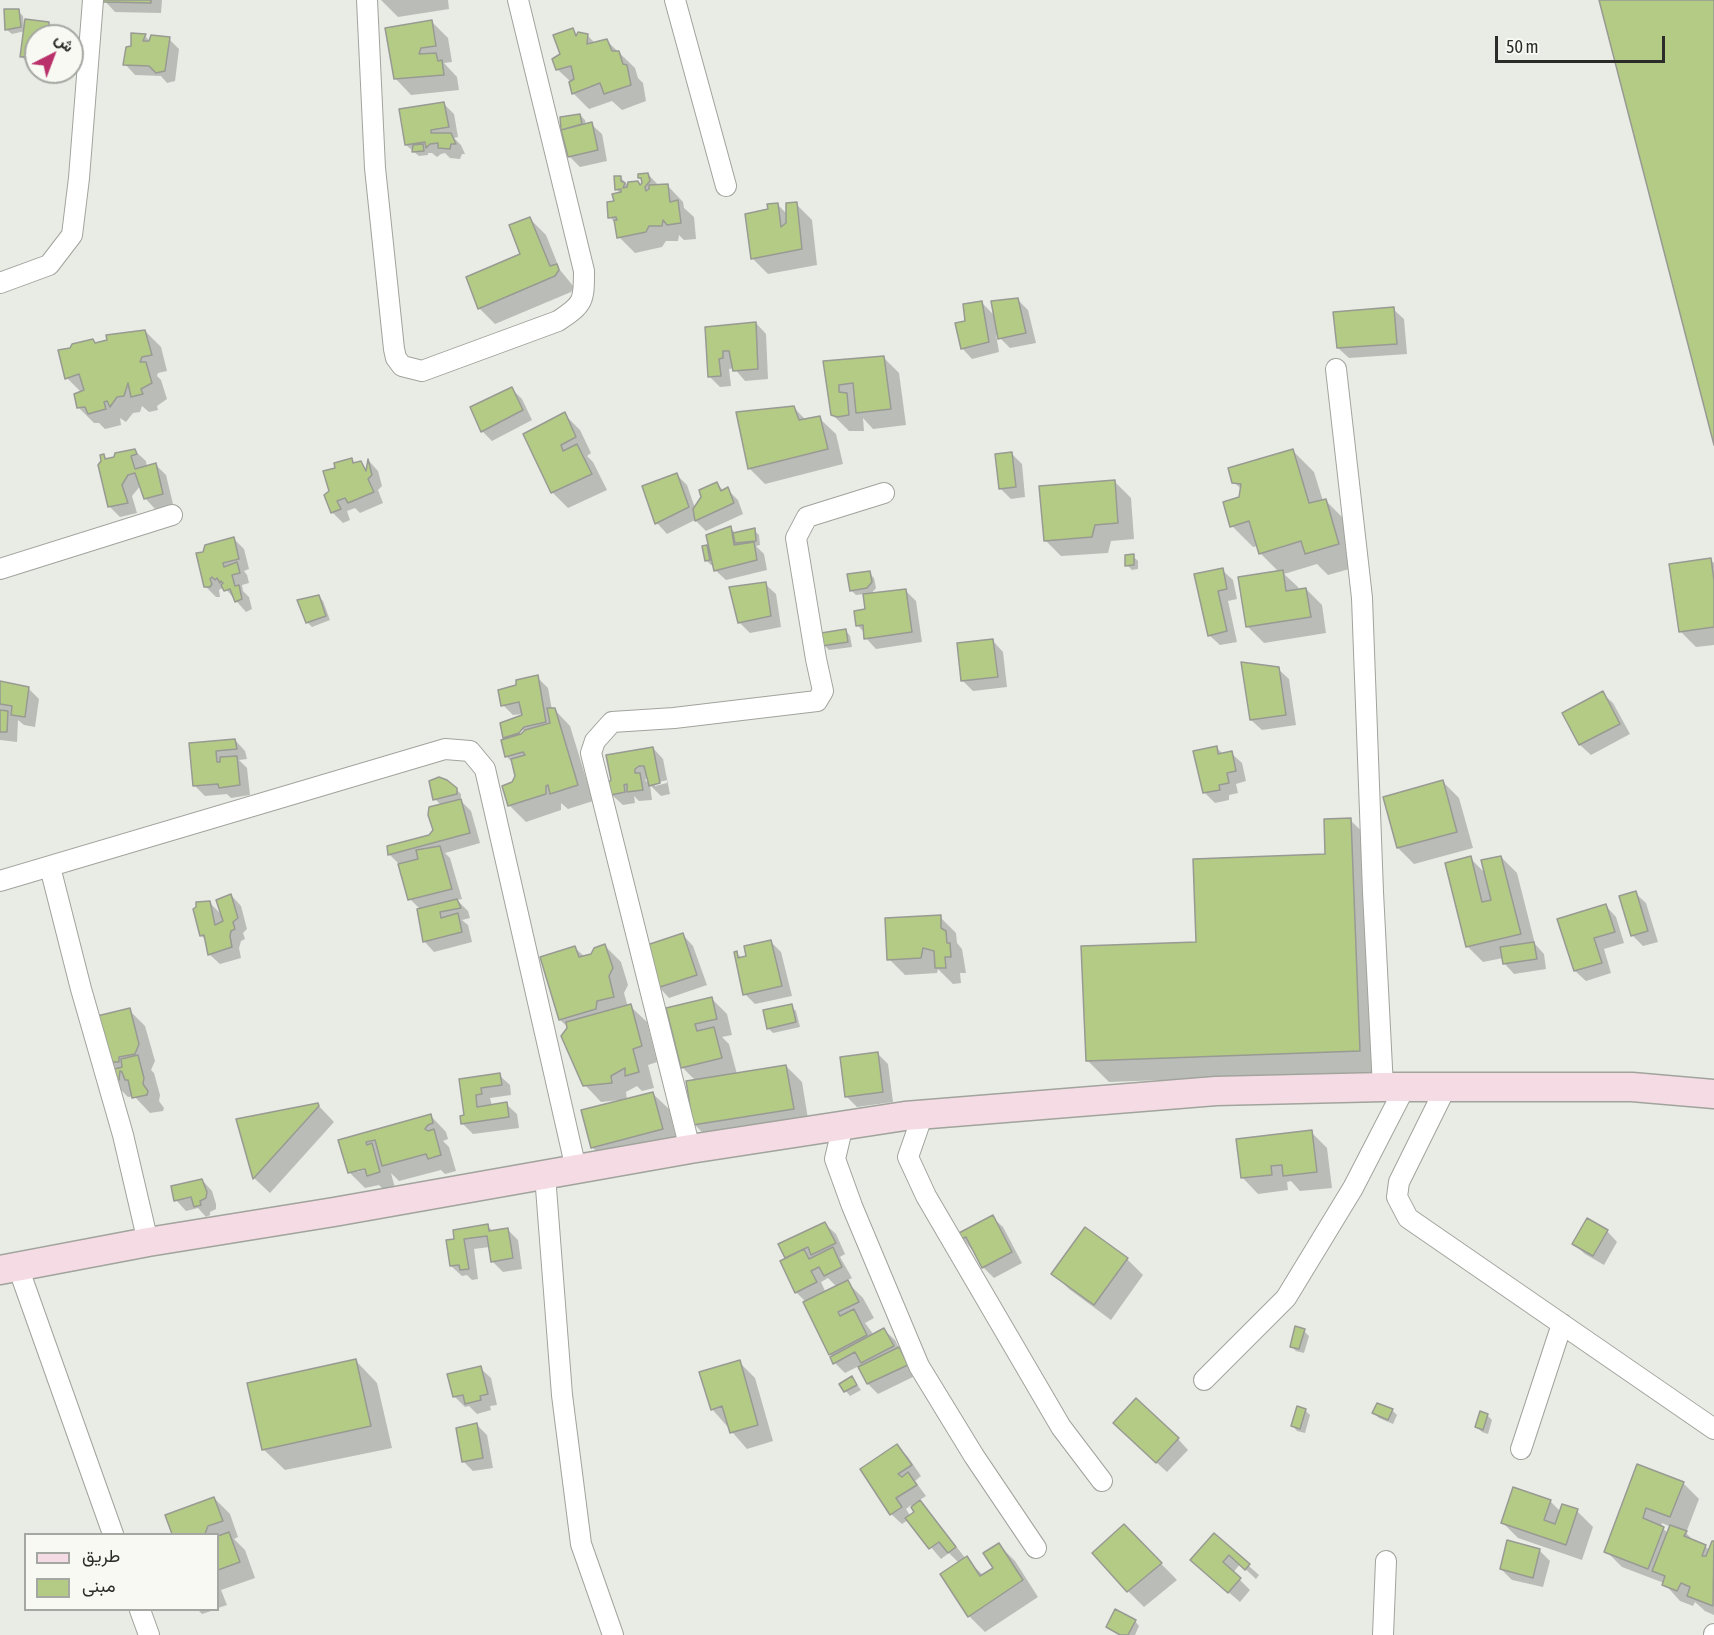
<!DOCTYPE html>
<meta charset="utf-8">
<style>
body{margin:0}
#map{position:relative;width:1714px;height:1635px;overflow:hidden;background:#e9ece5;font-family:"Asap Condensed",Vazirmatn,sans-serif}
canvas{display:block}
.legend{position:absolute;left:24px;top:1533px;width:195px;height:78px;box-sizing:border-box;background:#f7f9f2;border:2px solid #a5a7a2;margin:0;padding:8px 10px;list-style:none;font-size:18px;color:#2b2c2a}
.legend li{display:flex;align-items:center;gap:12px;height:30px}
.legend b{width:30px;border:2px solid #a5a7a2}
.north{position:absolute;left:24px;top:24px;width:60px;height:60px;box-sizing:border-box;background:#f7f9f2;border:2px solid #a5a7a2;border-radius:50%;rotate:42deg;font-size:16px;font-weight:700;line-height:24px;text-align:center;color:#2b2c2a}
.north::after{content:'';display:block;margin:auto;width:21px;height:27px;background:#ba306a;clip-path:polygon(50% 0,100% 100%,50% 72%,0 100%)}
.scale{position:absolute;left:1495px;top:36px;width:170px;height:27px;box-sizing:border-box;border:3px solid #2b2c2a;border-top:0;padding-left:8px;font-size:18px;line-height:21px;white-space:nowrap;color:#2b2c2a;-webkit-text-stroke:4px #f7f9f2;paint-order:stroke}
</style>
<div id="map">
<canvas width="1714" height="1635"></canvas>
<ul class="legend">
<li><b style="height:8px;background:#f5dce4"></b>طريق</li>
<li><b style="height:16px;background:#b3cb84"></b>مبنى</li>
</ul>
<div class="north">ش</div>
<div class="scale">50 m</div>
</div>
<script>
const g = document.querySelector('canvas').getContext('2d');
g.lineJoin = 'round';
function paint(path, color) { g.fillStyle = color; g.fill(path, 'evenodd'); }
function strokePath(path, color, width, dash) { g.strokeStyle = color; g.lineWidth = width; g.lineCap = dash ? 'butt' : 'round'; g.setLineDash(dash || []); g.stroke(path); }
paint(new Path2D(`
 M104 0H162L161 13 115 12Z
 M381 0H448L449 9 398 17Z
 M5 10 18 11 23 16 24 27 48 24 59 34V36H36V66L32 67 21 56 25 31 12 34 7 30Z
 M432 22 448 38 452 62 444 63 457 77 459 90 411 95 395 78Z
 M572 30 578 36 587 35 596 44 607 41 635 68 638 78 643 83 646 101 622 110 612 101 589 109 573 93 571 82 557 69Z
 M145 36 151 42 169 39 179 49 175 81 167 83 161 76 135 75 125 64 132 48Z
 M444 104 454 114 458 137 454 138 461 145 465 154H462L460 159 450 158 445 153 441 154 437 157 432 153H428V155L419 156 406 145Z
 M580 115 585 120 586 125 591 124 602 134 607 161 580 167 569 156 562 129Z
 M648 174 659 186 667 185 683 202 684 208 694 217 696 239 684 240 679 235 678 241H666L662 247 635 253 619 237 616 224 610 217 621 194 616 189 620 177 629 186 638 183 641 186 643 181 639 177Z
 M796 204 812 220 817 265 768 274 752 258 770 210 778 205 788 215Z
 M530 219 546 235 560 270 574 287 571 292 495 324 479 308 522 255Z
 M1017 299 1028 310 1036 343 1010 348 996 334 999 352 972 359 962 348 967 322 982 303 996 317Z
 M1393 309 1404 319 1407 354 1349 358 1338 348Z
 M756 323 766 334 768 379 745 381 734 368 729 369 731 386 720 387 710 377 707 328Z
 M145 331 161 347 167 371 158 373 157 376 161 380 167 399 157 406 158 410 149 412 142 406 140 412 133 413 126 422 120 418 121 425 105 429 99 423H94L78 407 81 392 67 378 72 350 93 340 96 344Z
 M883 357 899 373 906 425 873 429 863 418 864 431H849L833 415 824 362Z
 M511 388 522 399 532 420 492 441 482 431Z
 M794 408 806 420 819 418 836 434 843 464 765 484 749 468Z
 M564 414 580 430 591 453 587 456 593 462 607 490 568 508 552 492 525 434Z
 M135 451 146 461 147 467 156 465 166 475 173 504 155 509 145 498 141 485 132 496 137 513 120 517 109 506 104 456 108 460Z
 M1293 451 1314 472 1323 501 1325 500 1347 522 1360 566 1328 575 1317 564 1284 574 1298 587 1299 590 1306 589 1322 605 1326 633 1264 643 1248 627 1239 578 1279 572 1260 553 1258 546 1253 547 1232 526 1242 490 1234 482Z
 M1011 453 1022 464 1025 497 1011 499 1001 489Z
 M351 459 356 464 360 462 367 470 369 461 378 471 382 486 378 490 383 503 360 513 355 508 347 511 350 520 343 523 332 512 331 491 336 469Z
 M677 475 687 485 695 508 717 484 724 491 727 489 738 500 743 514 706 531 695 520 667 534 657 523Z
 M1115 482 1131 498 1134 539 1111 541 1108 553 1061 556 1045 540Z
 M731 528 736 534 754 530 759 535 760 545 756 546 764 554 767 570 726 580 715 570 714 565H711L706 560 707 546 711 551Z
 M233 538 244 549 249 569 244 571 247 575 249 583 242 585 243 591 249 597 252 609 246 612 224 587 219 590 220 597H216L205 586 204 553Z
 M1133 556 1138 561V569L1132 570 1127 565Z
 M1710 560 1714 563V645L1696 647 1680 631Z
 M1222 570 1233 580 1237 599 1228 601 1237 642 1220 645 1209 635Z
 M869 573 874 578 876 588 870 595 905 590 916 601 922 642 876 649 866 638 865 633 858 626 867 611 864 594 856 595 851 590Z
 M765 584 776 594 781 627 750 633 739 622Z
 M318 596 323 601 330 620 312 627 307 622Z
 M846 631 850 636 852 647 829 650 824 645Z
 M993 641 1003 652 1007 687 973 691 962 680Z
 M1278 669 1289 679 1296 725 1262 730 1251 720Z
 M537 677 548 688 552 710 554 709 570 726 593 801 568 809 561 803V810L526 822 510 806 504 787 513 783 517 776 514 764 506 756 507 740 505 737 523 716V714L513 715 503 705 517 686ZM520 730H524L515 740 513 738Z
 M0 683 28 688 39 699 35 727 24 725 18 720 17 742 0 740Z
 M1602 693 1613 703 1630 734 1591 755 1580 745 1564 714Z
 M235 740 245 751 247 759 239 760 247 768 250 795 231 798 227 794 205 796 194 785 191 744Z
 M1216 747 1223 754 1231 753 1242 763 1246 781 1236 784 1238 793 1229 795V800L1215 803 1204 792Z
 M653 748 663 759 670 794 661 796 650 785 648 777 645 780 650 785 652 800 639 801 634 796 635 803 623 805 612 795ZM667 780V783L655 786V783Z
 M1443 782 1459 798 1473 848 1414 864 1398 848 1385 798Z
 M456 789 461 794V798L459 799 471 811 480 843 445 853 450 858 462 899 457 900 468 911 470 918 462 920 468 925 472 942 434 952 424 941 421 910 410 899 400 865 389 854 430 836 434 830 441 805 435 799Z
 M1350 820 1372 841 1381 1072 1109 1082 1087 1060 1198 944 1327 856Z
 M1501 857 1517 873 1535 944 1544 954 1546 969 1514 974 1504 963 1503 958 1483 962 1467 946 1470 858 1486 874Z
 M1635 893 1646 903 1658 942 1643 946 1633 936 1621 897Z
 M231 895 241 906 247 929 243 933 245 939 241 941 239 948 241 958 220 964 209 954 206 941 201 935 198 908 209 902 223 916Z
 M1606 906 1616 917 1624 943 1604 949 1611 973 1586 981 1575 971Z
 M940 917 956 933 957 943 962 949 966 973H960L961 983 953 984 938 969 937 973 905 975 889 959Z
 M683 935 693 946 707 985 669 998 659 987Z
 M771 942 781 952 792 996 755 1004 745 994 736 953 742 958Z
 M605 946 621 962 628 985 624 993 628 1007 630 1006 647 1022 657 1062 648 1065 654 1088 642 1091 637 1086 626 1092 627 1100 652 1093 669 1109 678 1145 608 1163 592 1147 620 1100 601 1102 585 1085 569 1028 560 1020 575 948 585 957Z
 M711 998 727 1014 732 1035 722 1037 729 1044 737 1074 786 1066 802 1082 809 1125 711 1141 695 1125 687 1082 696 1081 682 1067 668 1009Z
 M791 1006 796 1011 800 1027 773 1033 768 1028Z
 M129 1010 145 1026 155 1061 151 1070 154 1073 160 1095 159 1101 164 1108 163 1111 150 1113 134 1096 128 1097 112 1081 107 1064Z
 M877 1053 888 1064 893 1102 857 1107 846 1096Z
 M499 1075 510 1085 511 1095 490 1098 492 1106 506 1104 517 1114 519 1128 473 1134 463 1124 466 1116 461 1080Z
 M317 1104 334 1122 270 1193 254 1178 238 1120Z
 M430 1115 446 1132 448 1139 443 1141 449 1147 456 1171 445 1174 441 1170 399 1181 391 1173 395 1188 385 1191 379 1185 365 1188 349 1172 340 1141ZM373 1168 357 1172V1169Z
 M1311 1132 1327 1148 1332 1188 1300 1191 1291 1181 1287 1182 1288 1190 1258 1194 1242 1177Z
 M202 1180 212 1191 216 1204V1209L210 1212V1215L206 1217 198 1208 186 1211 176 1200Z
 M992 1217 1003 1227 1022 1263 994 1278 983 1267 974 1249 972 1250 959 1234Z
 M825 1224 836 1234 845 1254 840 1257 852 1278 846 1281 863 1298 874 1318 865 1323 874 1335 884 1330 895 1340 900 1350 909 1359 917 1375 878 1394 868 1384 859 1366 845 1373 835 1363 806 1302 796 1292 787 1259 780 1245ZM828 1278 837 1287 826 1293 821 1282Z
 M488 1226 493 1232 507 1229 518 1240 522 1269 503 1272 492 1261 490 1247 474 1249 478 1279 472 1280 467 1275 462 1276 451 1266 456 1240Z
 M1607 1231 1617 1242 1604 1265 1585 1254 1574 1244Z
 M1127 1259 1143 1275 1111 1320 1069 1289 1053 1273Z
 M1304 1331 1309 1336 1304 1353 1296 1351 1291 1346Z
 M356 1361 377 1383 392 1448 285 1470 263 1449Z
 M739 1362 755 1378 773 1441 747 1449 712 1409Z
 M480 1368 491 1378 497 1405 490 1406 491 1410 477 1414 469 1406 465 1407 454 1396Z
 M852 1378 861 1390 850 1396 841 1385Z
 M1305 1410 1310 1415 1305 1433 1297 1431 1293 1426Z
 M1392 1410 1397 1415 1393 1424 1379 1418 1374 1413Z
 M1487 1415 1492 1420 1488 1434 1482 1432 1477 1427Z
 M476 1424 487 1435 493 1468 473 1471 463 1461Z
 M1125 1434 1178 1439 1188 1450 1167 1472Z
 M897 1446 908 1457 921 1476 915 1481 926 1496 918 1501 930 1513 966 1559 984 1576 995 1569 999 1545 1015 1561 1038 1597 985 1632 969 1616 959 1563 949 1553 941 1559 908 1520 902 1524 891 1514ZM911 1505 916 1512 911 1517 906 1509Z
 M1638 1466 1683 1483 1699 1499 1686 1533 1696 1543 1706 1547 1710 1551 1714 1543V1615L1705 1611 1695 1602 1693 1606 1680 1601 1664 1583 1622 1567 1606 1551ZM1662 1523 1671 1527 1668 1533 1661 1527Z
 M214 1498 230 1514 238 1537 234 1539 245 1550 255 1578 221 1590 227 1605 218 1608V1534H174L167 1516Z
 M1550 1501 1561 1512 1577 1511 1593 1527 1582 1560 1518 1538 1502 1522Z
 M1124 1526 1177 1580 1144 1607 1128 1591Z
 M1214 1535 1259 1575 1256 1579 1240 1564 1233 1573 1250 1590 1240 1602 1203 1570Z
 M1539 1550 1550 1561 1543 1587 1512 1580 1501 1569Z
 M198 1610H214L202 1614Z
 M1135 1621 1139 1626 1135 1635H1119L1108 1627Z`), '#0003');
const building = new Path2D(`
 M103 0H151V3L103 2Z
 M1599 0H1714V445Z
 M4 9H19L21 27 5 30Z
 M25 19 49 22V36H36V56L20 57Z
 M432 20 436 46 421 48 419 54 436 53 438 61 442 60 444 75 394 79 385 28Z
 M573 28 576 36 578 32 588 34 587 44 607 39 612 51H619L623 64 627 65 631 85 604 94 600 83 572 94 569 82 574 79 571 66 556 70 552 59 560 54 553 35Z
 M131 33 146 34 143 41H149L151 35 170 37 165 71 156 73 149 66 123 65 126 47 131 46Z
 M444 102 449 127 431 130V133H451L456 144H451L450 149 438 148V143L430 144 426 148 425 142 405 145 399 109Z
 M580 114 582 124 561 130 560 117Z
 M592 122 598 150 568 157 561 130Z
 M423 144 424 151 412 152 413 145Z
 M648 173 650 181 645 187 646 191 649 189V185L668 184 670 202 678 200 681 223 667 225 663 220 662 226H649L646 232 617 238 614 220H617L616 217 608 218 607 202 614 201 612 194 621 192V189L615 190 614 176H621V181L625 183 623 188 627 187 628 182 638 181 640 185 642 183 641 178H638V174Z
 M797 202 802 249 751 259 745 214 768 209 767 204 778 203 781 227 786 223V203Z
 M530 217 550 266 557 264 559 270 555 276 478 309 466 277 520 254 509 225Z
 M1018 298 1026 333 998 339 991 301Z
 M982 301 989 342 961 349 955 323 965 321 963 304Z
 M1394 307 1397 344 1337 348 1333 312Z
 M756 322 758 369 733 371 729 351H723V358L719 359 721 376 708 377 705 327Z
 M145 330 152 355 142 357 140 362H146L152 383 141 389 143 394 131 397 128 383 124 396 117 397 110 407 107 401 104 402 106 409 88 414 85 407 77 408 74 394 84 390 79 374 65 379 58 350 70 348 72 344 93 339 95 343 107 340 106 335Z
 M884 356 891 409 856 413 853 383 839 385V392L847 393 849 415 837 417 831 415 823 361Z
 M512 387 523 410 481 432 470 407Z
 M794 406 799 420 820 416 828 449 748 469 736 412Z
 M565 412 576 437 561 445 563 451 577 444 592 474 551 493 523 434Z
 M135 449 137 454 131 456 135 469 156 463 163 494 144 499 135 473 128 475 122 485 128 503 108 507 98 465 101 461 100 455 104 454 105 459 114 457 115 453Z
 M1293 449 1309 503 1326 499 1339 544 1305 554 1301 541 1259 554 1249 521 1230 527 1223 502 1239 497 1241 484 1232 483 1228 468Z
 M1012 452 1016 487 999 489 995 454Z
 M352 458 353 463 361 461 366 471 368 459 372 475 368 479 374 492 348 503 345 498 337 501 341 509 331 513 324 495 329 491 323 471 335 468 334 463Z
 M677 473 689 507 655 524 642 486Z
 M1115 480 1118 523 1095 525 1092 537 1044 541 1039 486Z
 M717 482 721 491 728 487 734 503 695 521 693 509 701 497 699 490Z
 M731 526 734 545 754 542 757 560 714 571 706 535Z
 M755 528 756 541 735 543 733 533Z
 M234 537 239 559 223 563 224 567 237 562 240 573 232 575 235 586 239 585 242 599 235 602 230 589 224 591 221 585 223 583 221 581 220 583 217 578 215 580 212 577 210 579 212 584 210 587H204L196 553 203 552 205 545Z
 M707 545 710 560 705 561 702 546Z
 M1134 554V565L1125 566V555Z
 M1711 558 1714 581V627L1679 632 1669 564Z
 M1223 568 1227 589 1218 591 1227 631 1208 636 1194 574Z
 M1283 570 1286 591 1306 588 1311 617 1246 627 1238 577Z
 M870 571 872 582 867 588 850 591 847 574Z
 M766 582 771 616 738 623 729 587Z
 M906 589 912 632 864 639 863 625 856 626 854 611 865 609 863 594Z
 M319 595 326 616 306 623 297 600Z
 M846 629 848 642 822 646 821 633Z
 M993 639 998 677 961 681 957 643Z
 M1241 662 1279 667 1286 715 1250 720Z
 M538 675 546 722 524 727 519 733 503 738 500 723 522 715 519 702 501 706 498 690 516 685V680Z
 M0 681 29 687 25 717 11 715 12 706 0 704Z
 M1603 691 1620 724 1579 745 1562 713Z
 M547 708H555L578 785 550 794 548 785 546 786V794L508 806 502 786 512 782 515 776 511 759 525 755 523 752 505 757 501 740 521 734 525 730 550 723Z
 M0 710 8 711 7 732H0Z
 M235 739 237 749 216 751 217 762H220V757L237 756 240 785 219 788 218 784 193 786 189 743Z
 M1217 746 1218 754 1232 751 1236 771 1227 773 1229 783 1219 785 1220 790 1203 793 1193 751Z
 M653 747 660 783 649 786 644 766H639L635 769V773H640L643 790 627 792V784L624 785 625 792 611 795 608 783 611 780 606 755Z
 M439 777 447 780 457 788V794L433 800 429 781Z
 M1443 780 1457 832 1397 848 1383 797Z
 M461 799 470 833 388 855 387 846 429 835 433 830 428 815 429 807Z
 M1351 818 1360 1051 1086 1061 1081 946 1196 942 1193 859 1325 854 1324 819Z
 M440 846 452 889 408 900 398 864 418 859 416 850Z
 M1471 856 1482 902 1491 900 1481 860 1501 856 1521 934 1466 947 1445 863Z
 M1636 891 1648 931 1631 936 1619 896Z
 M231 894 238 918 233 922 235 929 231 931 230 936 232 947 208 955 204 935 200 936 193 909 196 907V902L210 901 215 925 223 921 216 900Z
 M457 899 461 908 440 912 441 918 458 913 462 932 423 942 417 909Z
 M1606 904 1615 932 1594 938 1602 963 1574 971 1557 919Z
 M941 915V928L946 931 947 943H950L951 957H945L946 968H935L934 951 923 948 921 958 887 960 885 918Z
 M683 933 697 975 657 988 644 946Z
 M771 940 782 986 743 995 734 952 737 951 738 958 746 956 744 946Z
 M1534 942 1537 959 1503 964 1500 947Z
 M605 944 613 968 609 976 614 997 597 1001 596 1009 559 1020 540 957 575 946 579 957 591 954 594 948Z
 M712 997 717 1019 695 1024 697 1031 714 1027 722 1058 681 1068 666 1008Z
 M631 1004 642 1046 633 1049 639 1072 625 1076V1068L611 1076 612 1083 583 1086 561 1036 567 1028 566 1022Z
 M792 1004 796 1022 767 1029 763 1010Z
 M130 1008 139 1044 135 1054 119 1057V1062H114L110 1066 111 1070 122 1067 121 1059 138 1055 144 1078 143 1084 148 1091 147 1095 132 1098 128 1080H125L122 1072 120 1071 119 1080 110 1082 97 1016Z
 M878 1052 883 1092 845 1097 840 1057Z
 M786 1065 794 1109 693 1125 686 1081Z
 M500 1073 502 1085 481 1088 482 1094 476 1095 477 1107 507 1102 509 1117 461 1124 460 1116 464 1115 459 1079Z
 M653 1092 663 1129 591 1148 581 1110Z
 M318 1103 319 1106 253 1179 236 1119Z
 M431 1114 433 1123 428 1125 425 1129 428 1131 434 1129 441 1155 428 1159 426 1154 382 1166 375 1140 366 1142 367 1145 372 1143 380 1172 367 1176 365 1169 348 1173 338 1140Z
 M1312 1130 1317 1172 1283 1176 1282 1165 1271 1166 1272 1175 1241 1178 1236 1139Z
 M202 1179 207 1192 206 1198 200 1201 201 1205 194 1207 191 1197 174 1201 171 1186Z
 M993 1215 1012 1252 982 1268 966 1237 960 1240 957 1234Z
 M1587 1218 1608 1230 1593 1256 1572 1244Z
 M825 1222 836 1243 811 1255 808 1247 785 1258 778 1244Z
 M488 1224 489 1231 508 1228 513 1258 491 1262 487 1236 464 1239 469 1269 460 1270 459 1265 450 1266 446 1240 454 1239 453 1230Z
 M1085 1227 1128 1258 1094 1305 1051 1274Z
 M833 1247 842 1267 824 1276 819 1267 811 1271 817 1282 795 1293 780 1261 804 1249 809 1259Z
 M848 1280 859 1302 838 1312 840 1316 854 1309 867 1335 829 1355 803 1302Z
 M1295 1326 1305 1329 1299 1349 1290 1347Z
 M884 1328 894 1346 861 1363 855 1352 833 1364 830 1357Z
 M899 1347 908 1365 867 1384 858 1367Z
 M356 1359 371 1426 262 1450 247 1383Z
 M740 1360 758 1425 730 1433 722 1406 711 1410 699 1372Z
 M481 1366 488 1394 480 1396 481 1400 465 1404 463 1395 453 1397 447 1374Z
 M852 1376 857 1385 844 1392 839 1384Z
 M1136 1398 1179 1438 1156 1463 1113 1423Z
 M1377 1403 1393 1409 1388 1420 1372 1413Z
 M1297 1406 1306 1409 1300 1429 1291 1426Z
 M1480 1411 1488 1414 1483 1430 1475 1427Z
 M477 1423 483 1458 462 1462 456 1428Z
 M897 1444 912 1465 898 1474 902 1477 908 1472 917 1485 896 1498 902 1507 890 1515 860 1469Z
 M1637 1464 1684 1482 1670 1517 1646 1508 1643 1518 1664 1527 1648 1569 1604 1552Z
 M1513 1487 1551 1500 1544 1520 1555 1524 1562 1504 1578 1509 1566 1545 1501 1523Z
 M214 1497 223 1521 208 1526 205 1534H172L165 1515Z
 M920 1500 956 1547 948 1553 939 1542 929 1549 905 1518 914 1512 911 1507Z
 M1124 1524 1162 1563 1127 1592 1092 1553Z
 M1670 1525 1687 1531 1684 1536 1706 1545 1702 1556H1706L1712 1541H1714L1713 1606 1687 1596 1690 1587 1681 1583 1677 1591 1662 1585 1665 1576 1652 1571Z
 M229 1532 240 1562 218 1570V1536Z
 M1214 1533 1250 1564 1245 1570 1229 1555 1223 1562 1241 1578 1228 1593 1190 1560Z
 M1507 1540 1540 1549 1533 1578 1500 1569Z
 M999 1543 1023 1580 968 1617 940 1574 967 1556 980 1576 993 1568 983 1553Z
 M1115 1609 1136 1620 1128 1635H1120L1106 1627Z`);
paint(building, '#b3cb84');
strokePath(building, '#989a93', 1.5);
const street = new Path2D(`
 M367 0 375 168 394 349 396 358 402 366 422 371 558 321C584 304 584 301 584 271L518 0
 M675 0 726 186
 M0 283 49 265 72 235 79 178 93 0
 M1336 369 1362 598 1373 892 1383 1087
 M0 569 172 515
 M50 867 81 989 123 1135 148 1242
 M0 881 445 749 470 751 485 769 576 1169
 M1446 1087 1399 1182 1397 1197 1408 1218 1714 1429
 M923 1114 908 1157 926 1196 1061 1427 1102 1481
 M843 1125 835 1159 852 1206 919 1366 974 1456 1036 1548
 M690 1149 591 753 595 741 612 722 674 718 817 701 823 691 816 659 796 538 807 517 884 493
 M545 1175 562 1395 581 1544 613 1635
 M18 1267 113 1534
 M1204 1380 1286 1298 1353 1188 1405 1087
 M1521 1449 1562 1324
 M140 1610 149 1635
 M1383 1635 1386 1561
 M1714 1635V1634`);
const secondary = new Path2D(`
 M0 1270 148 1242 334 1212 690 1149 905 1116 1216 1091 1383 1087H1632L1714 1094`);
strokePath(street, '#a1a39d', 22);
strokePath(secondary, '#a1a39d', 31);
strokePath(street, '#fff', 20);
strokePath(secondary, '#f5dce4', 28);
</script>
